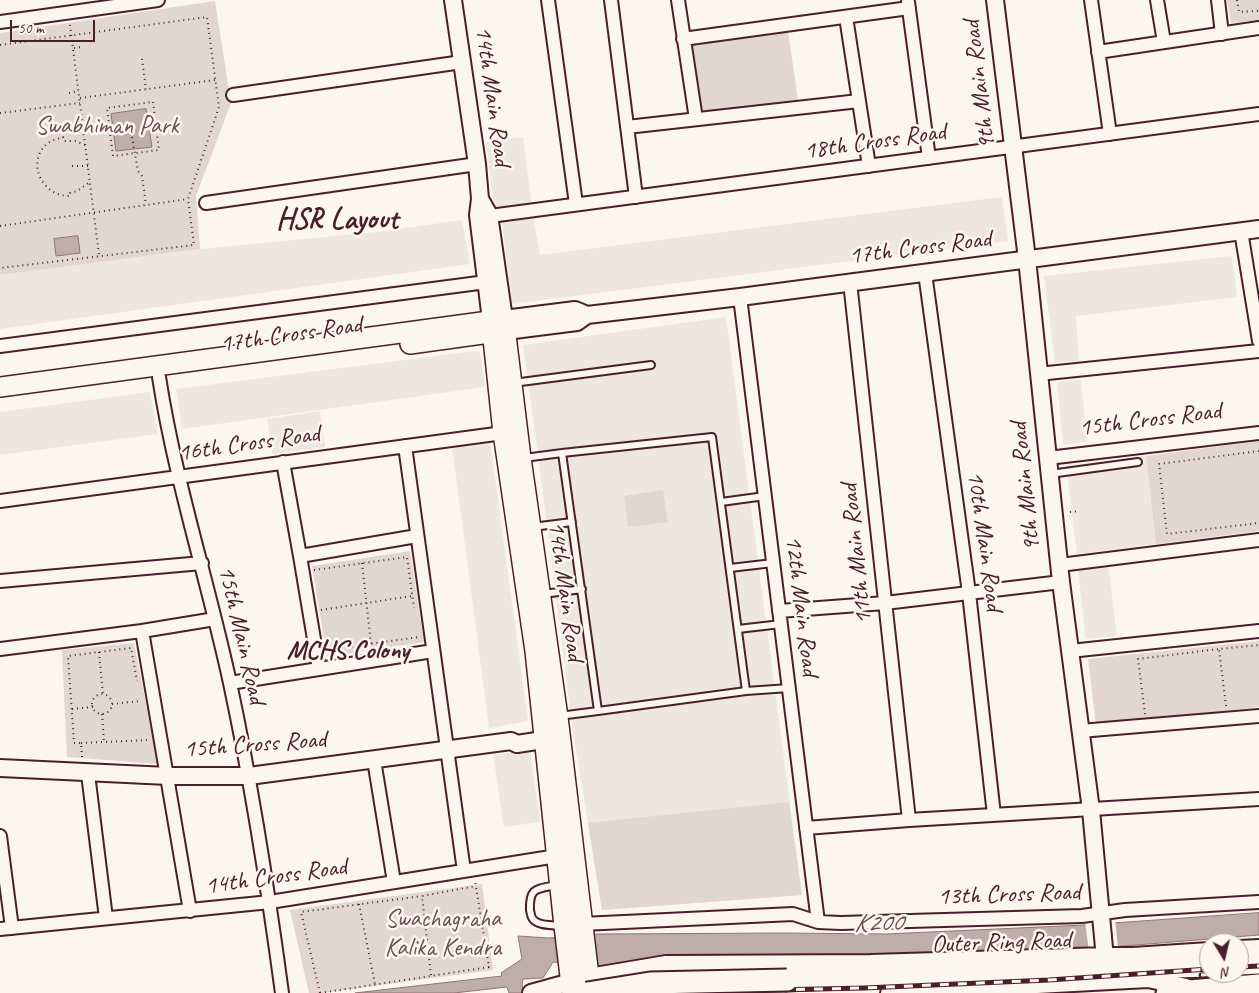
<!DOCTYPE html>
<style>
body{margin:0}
#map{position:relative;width:1259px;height:993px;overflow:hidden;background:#fbf7ec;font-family:Caveat,sans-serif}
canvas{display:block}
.north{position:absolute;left:1199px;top:933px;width:50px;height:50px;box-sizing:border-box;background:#fbf7ec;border:1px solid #b4a19f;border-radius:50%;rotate:171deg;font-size:14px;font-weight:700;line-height:20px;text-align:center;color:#4a1f2b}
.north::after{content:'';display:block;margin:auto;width:18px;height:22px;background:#4a1f2b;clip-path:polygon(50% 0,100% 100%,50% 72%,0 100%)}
.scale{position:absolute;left:10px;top:20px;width:85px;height:22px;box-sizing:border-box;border:2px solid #4a1f2b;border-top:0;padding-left:6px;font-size:15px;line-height:18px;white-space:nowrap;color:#4a1f2b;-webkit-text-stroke:4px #fbf7ec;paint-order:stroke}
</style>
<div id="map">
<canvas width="1259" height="993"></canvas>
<div class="north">N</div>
<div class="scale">50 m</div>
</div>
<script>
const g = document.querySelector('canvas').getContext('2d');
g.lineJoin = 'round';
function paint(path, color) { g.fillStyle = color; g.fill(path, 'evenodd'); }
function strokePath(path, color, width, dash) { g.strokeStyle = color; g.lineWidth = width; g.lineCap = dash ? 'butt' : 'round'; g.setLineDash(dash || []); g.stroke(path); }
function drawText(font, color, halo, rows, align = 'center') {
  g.font = font + ' Caveat,sans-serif'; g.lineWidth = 5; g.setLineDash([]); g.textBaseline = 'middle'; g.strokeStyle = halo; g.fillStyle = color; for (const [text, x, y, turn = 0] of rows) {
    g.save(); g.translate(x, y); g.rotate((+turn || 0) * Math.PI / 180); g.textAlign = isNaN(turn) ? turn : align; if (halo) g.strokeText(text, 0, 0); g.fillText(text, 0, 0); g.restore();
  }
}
paint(new Path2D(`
 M523 137 532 206 495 211 486 142Z
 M1002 197 1008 241 512 304 502 222 533 217 540 255Z
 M462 220 470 264 0 329V275L200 249 377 232Z
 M1232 256 1237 297 1076 316 1079 361 1055 363 1044 276Z
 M726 317 802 895 602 910 573 731 537 447 523 345Z
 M475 351 480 353 485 387 182 429 176 389Z
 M1081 380 1087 442 1063 445 1057 382Z
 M150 392 158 434 0 455V412Z
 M320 411 325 447 272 454 267 419Z
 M490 441 528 721 489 728 452 446Z
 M1146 456 1156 544 1077 554 1066 466Z
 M1108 562 1117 636 1086 639 1077 565Z
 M530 750 540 822 504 827 493 755Z`), '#eee7de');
paint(new Path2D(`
 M1227 0H1259V20L1231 23Z
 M215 1 231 103 196 196 200 249 0 275V33Z
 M788 31 798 100 700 113 691 45Z
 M1259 441V531L1156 544 1146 456Z
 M663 490 668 522 628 527 624 496Z
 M410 551 424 642 327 657 312 566Z
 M1259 641V707L1096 725 1088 659Z
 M134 643 158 764 67 757 62 650Z
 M789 802 802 895 602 910 588 823Z
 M482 884 493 970 323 993H309L290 910Z`), '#e2d7d0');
const water = new Path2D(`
 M146 109 152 147 116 151 111 114Z
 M78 236 80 253 56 256 54 239Z
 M1259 913V935L1087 949 891 958 654 957 604 966 553 962 543 978 523 979 522 984 524 993H509L507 987 454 993H355L502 976 501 973 522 959 518 936 549 938 599 934 782 933 886 934 1085 925Z`);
paint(water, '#bfadaa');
strokePath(water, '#907477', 1);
paint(new Path2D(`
 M1115 919 1118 948 1089 951 1085 922Z`), '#fbf7ec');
const service = new Path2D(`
 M513 383 651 365
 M712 437 746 691 598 711 562 453Z
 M524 458 562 453
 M1050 474 1138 462
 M721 502 765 496
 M532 527 572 522
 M730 568 773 563
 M543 594 582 589
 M738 629 781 624
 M746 691 789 688
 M559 716 598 711
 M557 885C537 889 529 887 530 910 531 914 531 919 535 921 541 926 554 925 562 926`);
const minor = new Path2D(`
 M548 0 576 204
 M611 0 636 197
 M678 0 696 119
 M1091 0 1110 134
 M1157 0 1164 42
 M1218 0 1222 34
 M908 2 929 158
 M846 17 869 166
 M0 22 158 0
 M683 39 909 8
 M1098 52 1259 28
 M233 95 462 62
 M627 127 859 101
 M206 203 477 164
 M490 216 1259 114
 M1241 231 1259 341
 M925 273 969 593 994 815
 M850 282 909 820
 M740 297 818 922
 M0 346 486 282
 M1038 374 1259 351
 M159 377C175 481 208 581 230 683 252 786 268 889 282 993
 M405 446 464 871
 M1048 458 1259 433
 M283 462 300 556 319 669
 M0 501 503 433
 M300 556 417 536
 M1060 565 1259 540
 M0 581 202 563
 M779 611 885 603 1061 582
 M142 631 190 911
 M0 649 142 631 215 619
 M1070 651 1259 631
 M230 683 433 651
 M1080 731 1259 716
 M374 760 394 882
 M88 774 106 918
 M806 828 909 820 1259 799
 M0 836 12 928
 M582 924 793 914 818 922 841 923 1082 916 1125 910 1259 902
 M0 929 270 902 557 856`);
const tertiary = new Path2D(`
 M453 0 477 164 480 199 478 215 491 320
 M995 0 1027 259 1061 582 1091 810 1106 969
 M480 199 489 215 504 319 575 310 587 315
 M506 331 577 322 587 315 740 297 1259 229
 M0 768 168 776H249L511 741 517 744 556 738
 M1239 949 1259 948
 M531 993 589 977 666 964 871 963 1105 956H1133L1209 951
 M889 993 1148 979 1186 987`);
const secondary = new Path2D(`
 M491 320 503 433 535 651 564 926 572 993
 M410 344 504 331
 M0 387 504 319 521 458 558 717 591 993`);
const trunk = new Path2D(`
 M1239 964 1259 963
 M787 980 1079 967 1106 969 1209 966
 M1167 993 1259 985`);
strokePath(service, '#4a1f2b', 10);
strokePath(minor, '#4a1f2b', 16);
strokePath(tertiary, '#4a1f2b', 20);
strokePath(secondary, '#4a1f2b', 22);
strokePath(trunk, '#4a1f2b', 25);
strokePath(new Path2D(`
 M1237 0 1239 12 1259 11
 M70 25 99 255
 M0 45 207 17 219 107 188 199 194 245 0 268
 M74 48 82 47
 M142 59 146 89
 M69 93 79 91
 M80 98 215 80
 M153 102 159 150 113 156 107 108Z
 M0 113 80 103
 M132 137 138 171 142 176 146 205
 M85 145 75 141H64L63 137C58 139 52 140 48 143 25 161 42 197 70 196V193L77 191 90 182
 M72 166H88
 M0 226 188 199
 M1259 451 1159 464 1167 534 1259 523
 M1070 512 1080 511
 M362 563 371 644
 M314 570 407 557 414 608
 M321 610 412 596
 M562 635 577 632
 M328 642 329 650
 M327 650 419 637
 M99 652 103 695
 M92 704a10 10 0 1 1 20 0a10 10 0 1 1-20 0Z
 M112 704 141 701
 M1226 706 1219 649 1259 645
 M72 709 93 707
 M102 714 104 742
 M1145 714 1138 659 1219 649
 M81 743 149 740
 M82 757 81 743H74L68 656 131 648 137 681
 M359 904 375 984
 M431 975 422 896 476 886
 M320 993 489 967 475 881
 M320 993 301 912 422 896`), '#4a1f2b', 2, [1, 4]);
strokePath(service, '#fbf7ec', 6);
strokePath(minor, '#fbf7ec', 12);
strokePath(tertiary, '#fbf7ec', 16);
strokePath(secondary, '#fbf7ec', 19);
strokePath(trunk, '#fbf7ec', 21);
const rail = new Path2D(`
 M1239 967 1259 966
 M1201 975 1236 973
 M634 993 864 988 1049 980 1209 969`);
strokePath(rail, '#4a1f2b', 5);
strokePath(rail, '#fbf7ec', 3, [9]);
const trunkBridge = new Path2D(`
 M587 993 650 983 787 980`);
strokePath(trunkBridge, '#4a1f2b', 25, []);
strokePath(trunkBridge, '#fbf7ec', 21);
drawText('25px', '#4a1f2b', '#fbf7ec', [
 ["9th Main Road",980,85,-97],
 ["14th Main Road",492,96,82],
 ["18th Cross Road",875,142,-8],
 ["17th Cross Road",920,248,-7],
 ["17th Cross Road",291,335,-8],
 ["15th Cross Road",1150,420,-7],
 ["16th Cross Road",249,444,-8],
 ["9th Main Road",1026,487,-96],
 ["10th Main Road",984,541,82],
 ["11th Main Road",857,554,-96],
 ["14th Main Road",565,591,82],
 ["12th Main Road",801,606,83],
 ["15th Main Road",241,635,77],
 ["15th Cross Road",255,745,-4],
 ["14th Cross Road",276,877,-8],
 ["13th Cross Road",1009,895,-2],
 ["Outer Ring Road",1001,943,-2]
]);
drawText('25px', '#704d54', '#fbf7ec', [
 ["Swabhiman Park",107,126],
 ["Swachagraha",443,919],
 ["Kalika Kendra",443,948]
]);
drawText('bold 26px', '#4a1f2b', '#fbf7ec', [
 ["MCHS Colony",348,651]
]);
drawText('italic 26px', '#6d4a51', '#fbf7ec', [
 ["K200",878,924,-1]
]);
drawText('bold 30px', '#4a1f2b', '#fbf7ec', [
 ["HSR Layout",337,220]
]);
</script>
